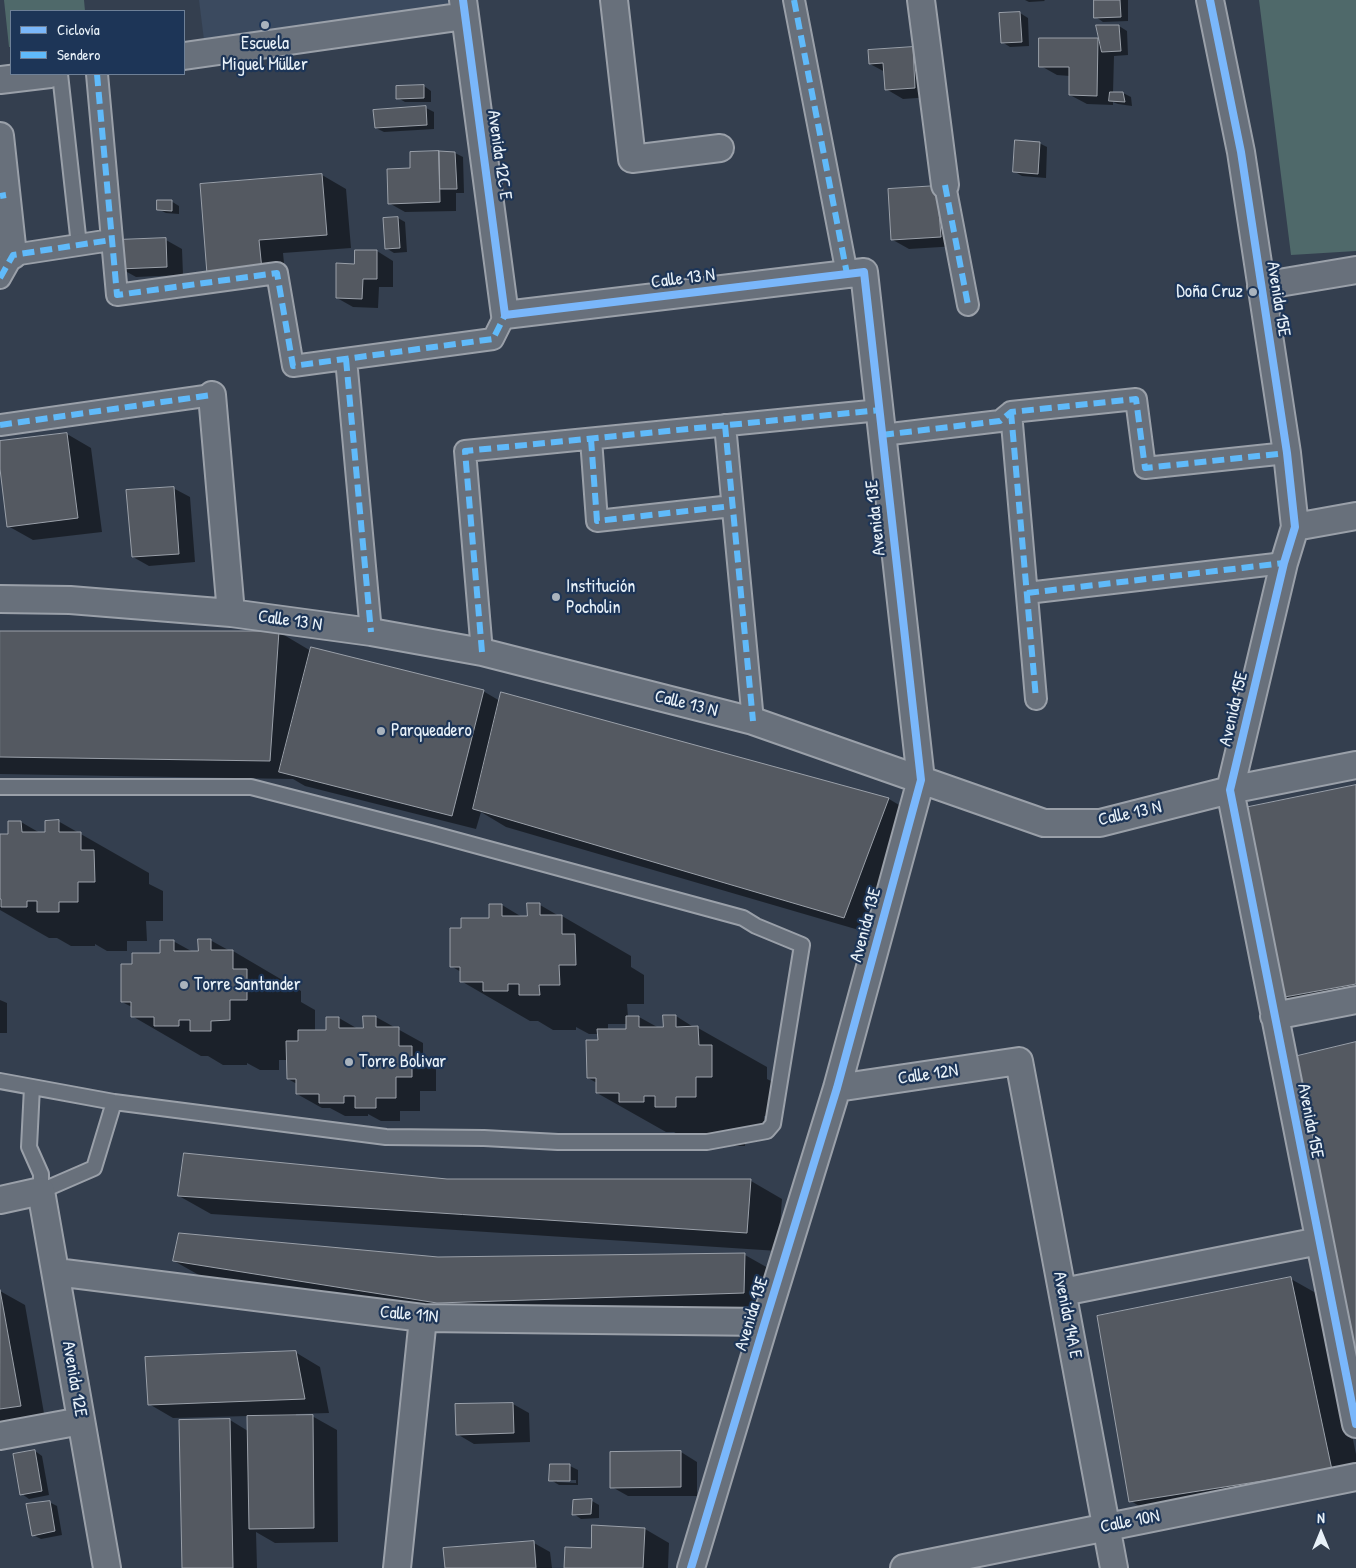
<!DOCTYPE html>
<meta charset="utf-8">
<style>
body{margin:0}
#map{position:relative;width:1356px;height:1568px;overflow:hidden;background:#343f4f;font-family:"Patrick Hand",sans-serif}
canvas{display:block}
.legend{position:absolute;left:10px;top:10px;width:175px;height:65px;box-sizing:border-box;background:#1d3557;border:1px solid #6e8097;margin:0;padding:6px 9px;list-style:none;font-size:15px;color:#e8f1f8}
.legend li{display:flex;align-items:center;gap:10px;height:25px}
.legend b{width:25px;border:1px solid #6e8097}
.north{position:absolute;left:1296px;top:1508px;width:50px;height:50px;-webkit-text-stroke:4px #1d3557;paint-order:stroke;rotate:0deg;font-size:14px;font-weight:700;line-height:20px;text-align:center;color:#e8f1f8}
.north::after{content:'';display:block;margin:auto;width:18px;height:22px;background:#e8f1f8;clip-path:polygon(50% 0,100% 100%,50% 72%,0 100%)}
</style>
<div id="map">
<canvas width="1356" height="1568"></canvas>
<ul class="legend">
<li><b style="height:6px;background:#7ab7fb"></b>Ciclovía</li>
<li><b style="height:6px;background:#60bafa"></b>Sendero</li>
</ul>
<div class="north">N</div>
</div>
<script>
const g = document.querySelector('canvas').getContext('2d');
g.lineJoin = 'round';
function paint(path, color) { g.fillStyle = color; g.fill(path, 'evenodd'); }
function strokePath(path, color, width, dash) { g.strokeStyle = color; g.lineWidth = width; g.lineCap = dash ? 'butt' : 'round'; g.setLineDash(dash || []); g.stroke(path); }
function drawText(font, color, halo, rows, align = 'center') {
  g.font = font + ' "Patrick Hand",sans-serif'; g.lineWidth = 4.5; g.setLineDash([]); g.textBaseline = 'middle'; g.strokeStyle = halo; g.fillStyle = color; for (const [text, x, y, turn = 0] of rows) {
    g.save(); g.translate(x, y); g.rotate((+turn || 0) * Math.PI / 180); g.textAlign = isNaN(turn) ? turn : align; if (halo) g.strokeText(text, 0, 0); g.fillText(text, 0, 0); g.restore();
  }
}
paint(new Path2D(`
 M199 0H450L451 10 204 40Z`), '#3b4a5f');
paint(new Path2D(`
 M4 0H84L85 11H11V47H9Z
 M1259 0H1356V251L1291 255Z`), '#4f696a');
paint(new Path2D(`
 M1025 0H1044L1045 1 1029 2Z
 M1095 0H1128V21L1103 22 1096 17Z
 M1020 13 1028 18 1029 46 1010 47 1002 42Z
 M1119 26 1127 31 1128 55 1114 56 1113 93H1123L1131 97 1132 106 1118 104 1113 102V105L1087 104 1070 95V76L1057 75 1041 66 1097 40 1101 42Z
 M912 48 929 58 931 97 903 99 886 89 885 72 870 64Z
 M424 86 431 91V102H405L398 98Z
 M426 108 434 112V129L384 132 376 128Z
 M1039 143 1047 147 1046 178 1022 176 1015 172Z
 M439 152 455 153 463 157 464 193H456V211L405 212 389 203 411 169Z
 M322 175 346 189 351 248 283 253 286 284 232 288 208 274Z
 M937 188 957 246 909 249 893 240Z
 M171 201 179 206V214L166 213 158 209Z
 M398 218 405 222 407 252 394 253 386 248Z
 M166 240 182 249 183 275 136 277 120 268Z
 M377 251 393 261V287H379L378 308 353 307 337 298 356 265Z
 M67 434 91 448 102 532 33 540 8 526 0 458V442Z
 M173 488 190 497 195 562 149 566 133 557Z
 M0 632H279L311 651 483 691 500 701 502 693 889 799 921 818 876 935 506 827 481 812 476 829 305 786 293 779 0 774Z
 M1356 786V1008L1312 1016 1280 997Z
 M58 821 149 873V884L163 891V921H146L147 941H127V951H107L95 944V946H71L57 938H49L0 910V836H10L21 822 40 833H47Z
 M502 905 522 917H528L540 905 559 916H562L631 956V967L644 975V1004H627L628 1017H639L659 1028H665L676 1016 695 1028H698L767 1067V1079L781 1086V1116H764V1136H745V1146H725L713 1139 689 1141 674 1132H666L597 1093V1083L588 1078 599 1041V1034H589L576 1027V1030H553L538 1021H530L461 981V972L451 966 462 930 490 919ZM608 1024H627V1031H608Z
 M210 940 230 951H233L301 991V1002L315 1010V1031H327L339 1018 358 1029H365L376 1017 423 1043V1054L436 1061V1091H420V1111H400V1121H381L368 1114V1116H345L330 1108H322L297 1094V1084L288 1079V1060H279V1070H260L247 1063V1065H223L208 1056H201L132 1016V1007L122 1002 133 965 161 954 173 941 193 952H199Z
 M0 1000 7 1003V1033H0Z
 M447 1181H751L782 1199 778 1251 211 1214 179 1196Z
 M745 1255 777 1273 776 1310 470 1320 206 1279 174 1261Z
 M1291 1279 1323 1297 1356 1454V1489L1162 1520 1131 1501Z
 M0 1291 25 1305 45 1419 0 1427Z
 M295 1352 320 1367 329 1413 296 1414V1416H312L337 1430 338 1542 275 1543 256 1532 257 1568H184L230 1420 248 1431V1416L173 1418 149 1404Z
 M513 1404 529 1413 530 1442 474 1444 457 1434 456 1405Z
 M35 1451 42 1456 49 1495 29 1499 22 1494Z
 M681 1452 697 1462V1496H628L612 1487Z
 M570 1466 578 1470V1485H559L551 1480ZM557 1480H576V1483L557 1482Z
 M592 1501 599 1505V1518L581 1519 574 1514Z
 M49 1502 57 1506 62 1535 41 1539 33 1535Z
 M645 1529 669 1543 668 1568H565L592 1550Z
 M534 1543 550 1552 552 1568H447Z`), '#0007');
const building = new Path2D(`
 M1094 0H1120L1121 17 1094 18Z
 M1020 12 1022 42 1001 43 999 13Z
 M1096 25H1119L1121 51 1102 52Z
 M1039 38H1098L1097 96 1069 95V67H1039Z
 M913 47 915 88 885 90 883 63 869 64 868 50Z
 M424 85V98L396 99V86Z
 M1110 92H1123L1125 102 1109 101Z
 M426 106 427 125 375 128 373 110Z
 M1015 140 1040 142 1038 174 1013 172Z
 M439 151 440 202 388 204 387 169 410 168V152Z
 M439 151 455 152 457 189H440Z
 M322 174 327 235 259 240 262 270 207 274 200 184Z
 M937 186 941 237 891 240 888 189Z
 M157 200H172V211L157 210Z
 M398 217 400 248 385 249 383 218Z
 M166 238 167 267 119 269 117 240Z
 M355 250H377V279H363L362 299 336 298V263L354 264Z
 M67 433 78 518 7 527 0 469V441Z
 M174 487 179 554 132 557 126 490Z
 M0 631H279L270 761 0 757Z
 M311 647 484 690 452 816 279 772Z
 M501 692 889 798 844 918 473 809Z
 M1356 785V984L1279 998 1234 810Z
 M59 820V832H81V850H94L95 882H78V902H59V912H37V901H27V907H1V899H0V834H8V821H21L22 832H45V821Z
 M527 903H540V915H562V934H575L576 965H559L560 985H539L540 995H519V984H508V991H483V982H460V967H450V928H461V918H489V904H502V916H527Z
 M198 939H211V950H233V969H247V1000H230V1020L211 1021V1031H190V1020H179V1026H154V1017H131V1002H121V964H132V953H160V940H174V951H198Z
 M663 1015H676V1027L698 1026 699 1045H712V1077H696V1097H676V1107H655V1096H644V1102H619V1093H596V1078H587L586 1040H598L597 1029H626V1016H639V1027H663Z
 M363 1016H376V1027H399V1046H412V1077H396V1098H376V1108H355V1096H344V1103H319V1094H296V1079H287L286 1041H298V1030H326V1017H339V1028H363Z
 M1356 1042V1395L1285 1059Z
 M184 1153 447 1179H751L747 1233 178 1196Z
 M179 1233 438 1257 745 1253 744 1293 437 1303 173 1261Z
 M1291 1277 1332 1470 1129 1502 1097 1316Z
 M0 1290 21 1406 0 1409Z
 M296 1351 305 1399 148 1405 145 1357Z
 M513 1403 514 1433 456 1435 455 1404Z
 M313 1415 314 1528 249 1529 247 1416Z
 M230 1419 233 1568H182L179 1420Z
 M35 1450 42 1491 20 1495 13 1454Z
 M681 1451V1487L610 1488V1452Z
 M550 1464H570V1481H549Z
 M592 1499 591 1514 572 1515 573 1500Z
 M50 1501 55 1531 32 1536 26 1504Z
 M592 1525 645 1528 643 1568H564L565 1547 591 1548Z
 M534 1541 536 1568H445L443 1548Z`);
paint(building, '#545961');
strokePath(building, '#9aa0a9', 1);
const service = new Path2D(`
 M60 74 79 245
 M0 787H251L430 833 743 918 756 926 802 945 773 1124 767 1131 707 1142H558L484 1138 386 1137 114 1102 0 1081
 M32 1087 29 1147 41 1174V1191L94 1168 114 1102`);
const pedestrian = new Path2D(`
 M794 0 847 274
 M97 74 117 295 277 273 293 366 493 339 505 315
 M945 185 968 305
 M0 278 13 255 111 240
 M346 359 371 632
 M1011 412 1036 699
 M0 425 212 395
 M725 425 753 721
 M882 435 1000 421 1011 412 1136 399 1145 468 1287 453
 M591 439 597 521 732 506
 M1027 593 1284 563
 M482 652 465 451 880 410`);
const minor = new Path2D(`
 M463 0 505 315 864 272 921 780 837 1088 765 1322 691 1568
 M614 0 632 159 720 148
 M921 0 945 185
 M1210 0 1241 152 1287 453 1295 527 1284 563 1230 790 1356 1424
 M184 56 465 16
 M0 80 50 74
 M0 136 13 255
 M1261 286 1356 270
 M212 395 231 613
 M1295 527 1356 516
 M0 599 70 600 231 613 371 632 482 652 753 721 1044 823H1100L1230 790 1356 765
 M1274 1016 1356 1000
 M837 1088 1019 1061 1114 1568
 M0 1200 41 1191 107 1568
 M56 1272 423 1318 765 1322
 M1063 1292 1319 1241
 M0 1436 81 1421
 M397 1568 423 1318
 M904 1568 1356 1477`);
strokePath(service, '#9aa0a9', 18);
strokePath(pedestrian, '#9aa0a9', 24);
strokePath(minor, '#9aa0a9', 30);
strokePath(service, '#68707b', 14);
strokePath(pedestrian, '#68707b', 20);
strokePath(minor, '#68707b', 26);
strokePath(new Path2D(`
 M794 0 847 274
 M97 74 117 295 277 273 293 366 493 339 505 315
 M945 185 968 305
 M0 196 6 195
 M0 278 13 255 111 240
 M346 359 371 632
 M1011 412 1036 699
 M0 425 212 395
 M725 425 753 721
 M882 435 1000 421 1011 412 1136 399 1145 468 1287 453
 M591 439 597 521 732 506
 M1027 593 1284 563
 M482 652 465 451 880 410`), '#60bafa', 6, [12, 6]);
strokePath(new Path2D(`
 M463 0 505 315 864 272 921 780 837 1088 765 1322 691 1568
 M1210 0 1241 152 1287 453 1295 527 1284 563 1230 790 1356 1424`), '#7ab7fb', 8);
for (const [x, y, r, color] of [
 [265,25,5,"#a9b3bd"],
 [1253,292,5,"#a9b3bd"],
 [556,597,5,"#a9b3bd"],
 [381,731,5,"#a9b3bd"],
 [184,985,5,"#a9b3bd"],
 [349,1062,5,"#a9b3bd"]
]) { const dot = new Path2D(); dot.arc(x, y, r, 0, 2 * Math.PI); g.fillStyle = color; g.fill(dot); strokePath(dot, '#1d3557', 2); }
drawText('18px', '#e8f1f8', '#1d3557', [
 ["Escuela",265,44,"center"],
 ["Miguel Müller",265,65,"center"],
 ["Doña Cruz",1243,292,"right"],
 ["Institución",566,587],
 ["Pocholin",566,608],
 ["Parqueadero",391,731],
 ["Torre Santander",194,985],
 ["Torre Bolivar",359,1062]
], 'left');
drawText('18px', '#e8f1f8', '#1d3557', [
 ["Avenida 12C E",499,155,82],
 ["Calle 13 N",683,279,-7],
 ["Avenida 15E",1278,299,81],
 ["Avenida 13E",876,518,-96],
 ["Calle 13 N",290,621,8],
 ["Calle 13 N",686,704,14],
 ["Avenida 15E",1234,709,-77],
 ["Calle 13 N",1130,814,-12],
 ["Avenida 13E",866,925,-75],
 ["Calle 12N",928,1075,-8],
 ["Avenida 15E",1310,1121,79],
 ["Avenida 13E",752,1314,-73],
 ["Calle 11N",409,1315,5],
 ["Avenida 14A E",1067,1315,79],
 ["Avenida 12E",74,1379,80],
 ["Calle 10N",1130,1522,-11]
]);
</script>
